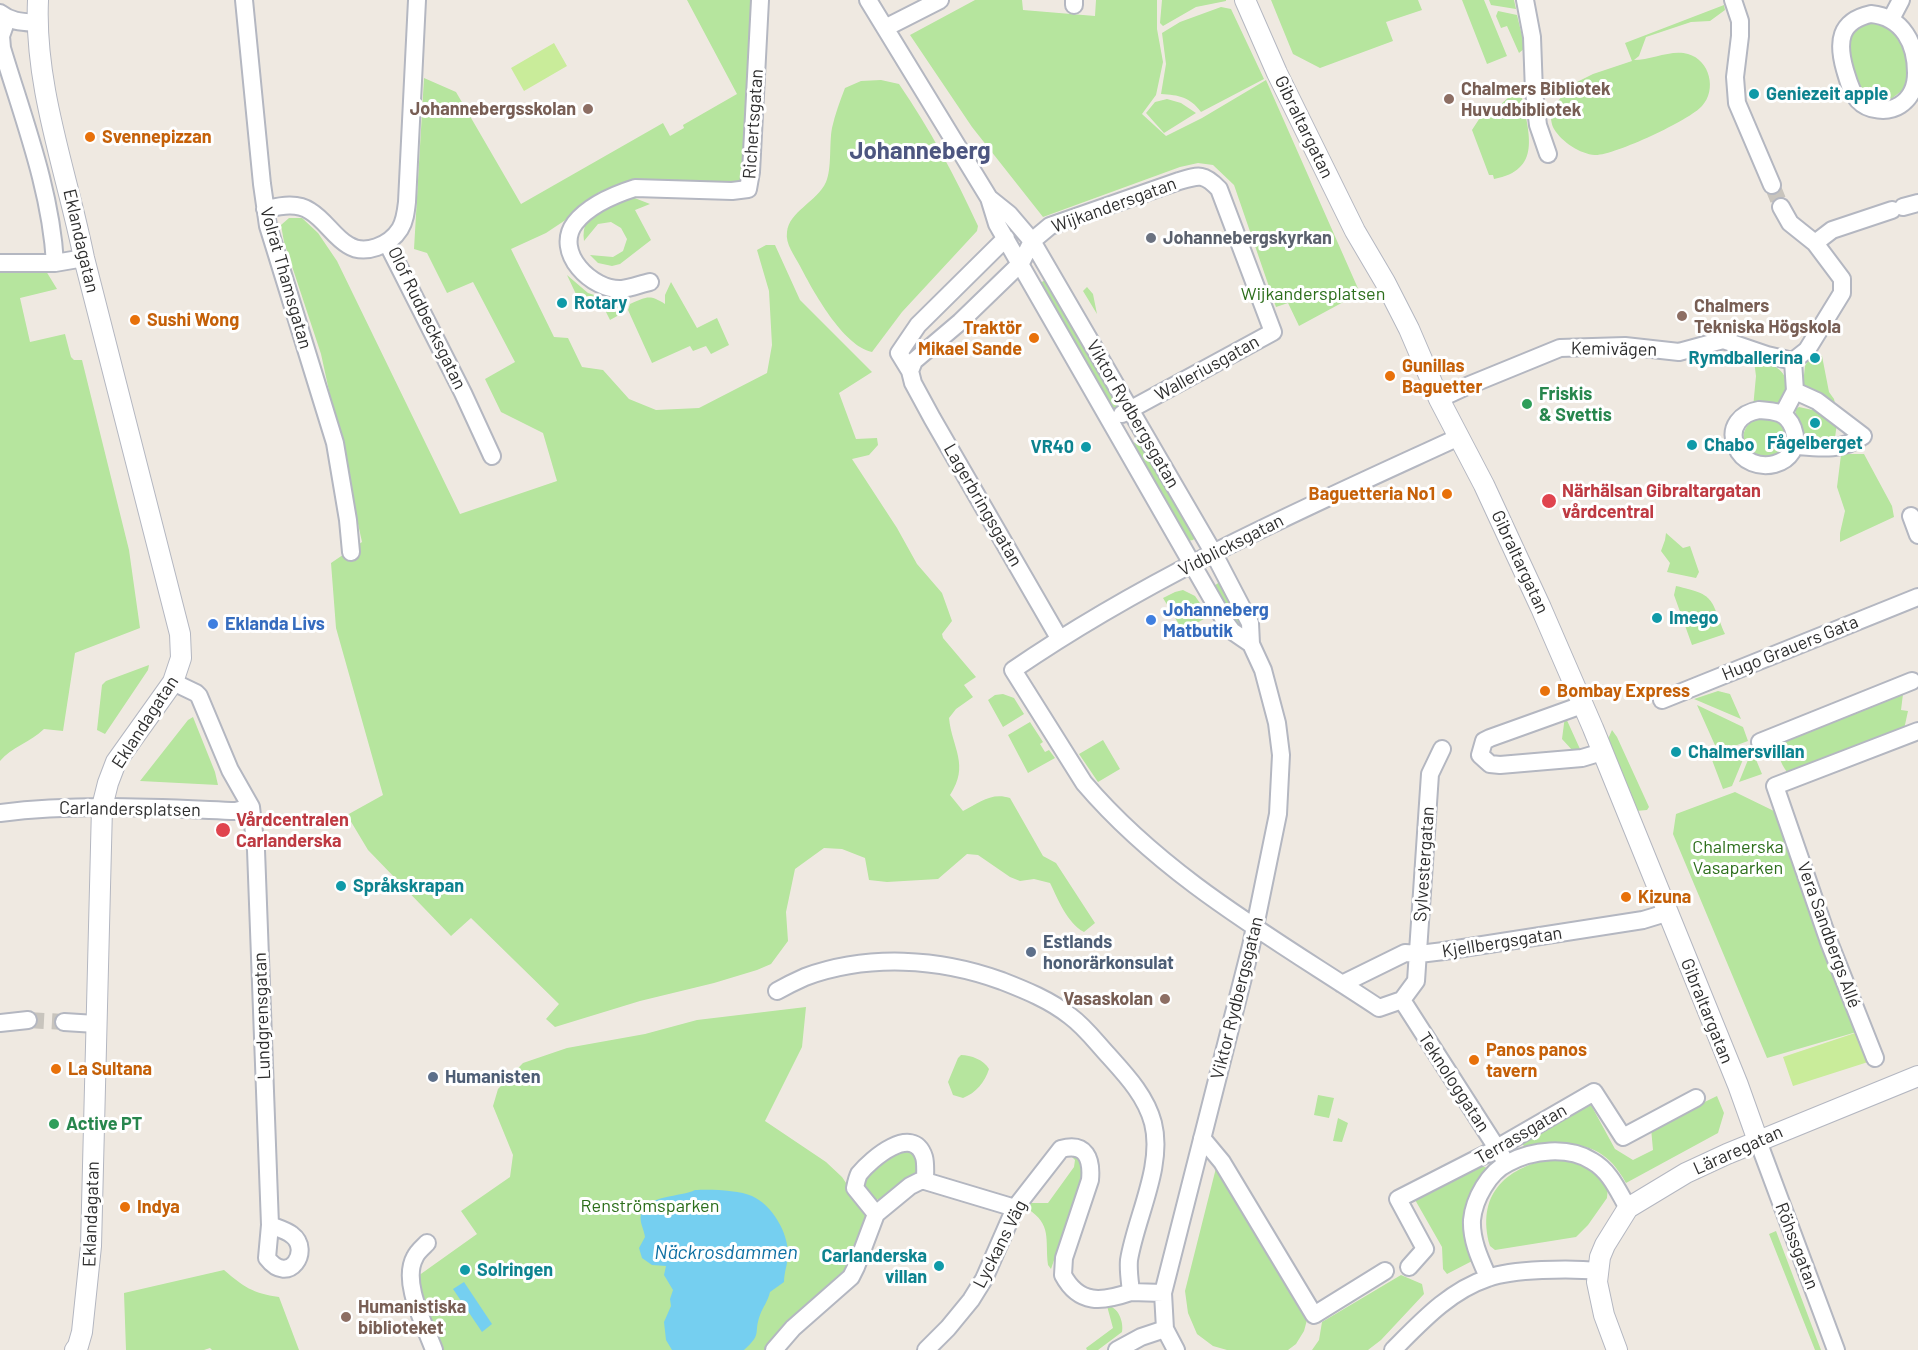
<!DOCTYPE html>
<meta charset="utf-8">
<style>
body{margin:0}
canvas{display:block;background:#efe9e1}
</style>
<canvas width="1918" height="1350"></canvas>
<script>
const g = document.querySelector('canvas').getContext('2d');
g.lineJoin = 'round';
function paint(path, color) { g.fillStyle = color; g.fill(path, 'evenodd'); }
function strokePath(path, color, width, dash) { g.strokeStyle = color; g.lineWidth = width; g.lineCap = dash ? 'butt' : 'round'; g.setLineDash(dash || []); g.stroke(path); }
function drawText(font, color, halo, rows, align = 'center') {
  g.font = font + ' Barlow,sans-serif'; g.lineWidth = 6; g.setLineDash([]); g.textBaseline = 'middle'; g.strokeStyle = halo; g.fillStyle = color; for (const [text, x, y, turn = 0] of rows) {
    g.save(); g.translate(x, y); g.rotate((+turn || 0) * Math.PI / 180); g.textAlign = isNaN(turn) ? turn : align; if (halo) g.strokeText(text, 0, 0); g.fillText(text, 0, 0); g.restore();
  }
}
paint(new Path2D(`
 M687 0H752L745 177 741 185 619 186 599 192 576 213 546 233 511 249 554 337 568 338 582 367 603 370 629 399 656 410 699 408 767 373 772 345 769 291 757 250 766 245H775L800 300 872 372 839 393 856 439 877 438 878 445 869 455 852 459 897 528 917 564 942 593 952 621 942 634 943 638 976 677 964 685 973 697 956 709 949 718C952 748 970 765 950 795L963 811C979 803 991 792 1010 798L1043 856 1056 863 1095 923 1084 932C1067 923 1058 899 1050 883L1034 879 1020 881 1010 877 978 855 967 854 938 879 887 882 869 880 865 858 842 849 824 848 795 869 786 912 788 941 771 964 757 970 714 983 640 1001 555 1027 546 1019 559 1004 471 918 451 936 368 850 347 815 383 795 336 628 331 563 362 542 321 354 284 242 281 225 289 218H302L318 233 337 261 460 514 557 481 543 433 501 412 485 379 515 362 473 282 447 293 427 253 414 249 424 78 456 92 521 204 663 123 670 136 684 128 683 125 737 94Z
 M975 0H1022L1023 10 1095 16 1096 0H1157V29L1163 62 1156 95 1142 114 1166 136 1202 118 1266 80 1360 293 1299 326 1288 303 1276 307 1234 185 1213 165 1198 163 1180 167 1043 217 972 127 910 35Z
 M1162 0H1226V1L1196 7 1163 26 1160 23Z
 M1271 0H1418L1422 10 1386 22 1393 41 1320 68 1293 54Z
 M1462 0H1484L1507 56 1487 64Z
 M1489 0H1514L1516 9 1491 5Z
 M1724 5 1725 10 1710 21 1691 22 1646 37 1639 56 1634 60C1651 60 1672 49 1688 54 1710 60 1717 90 1702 106 1690 120 1613 156 1595 155 1580 154 1562 142 1554 129 1551 124 1551 117 1550 111L1571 85 1593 74 1632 61 1625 43Z
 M1221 7 1231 9 1264 79 1201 112C1190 97 1179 95 1161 94L1166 64 1162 33 1180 22Z
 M1498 11 1517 15 1525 48 1519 53 1507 26 1501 28 1496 16Z
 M1865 21 1882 22 1903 39 1910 69 1907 93 1900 92 1890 100C1860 100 1860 96 1852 69 1850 63 1845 53 1846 47 1847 35 1857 28 1865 21Z
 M881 80 899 84C930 129 955 176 978 226L977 231 902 312 872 352C843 346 813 291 800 266 795 256 785 244 787 232 789 211 817 202 826 182 832 169 829 143 832 128 835 114 840 101 845 88L861 81Z
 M1510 96 1522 98C1529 134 1542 170 1494 179L1493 175H1489L1472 130 1483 113 1499 106Z
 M1167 99 1181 103 1196 113 1164 133 1146 113 1155 102Z
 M632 197 650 204 635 210 651 240 620 264 612 266 598 263 590 255 613 257 623 251 627 239 621 228 611 222 598 224 584 241C580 210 609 205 632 197Z
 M0 269 46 271 57 289 20 298 30 342 65 334 71 357 74 360H82L129 550 140 628 75 653 63 731 44 729C31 742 11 747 0 761Z
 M567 275 588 293 616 302 619 306V315L610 320 599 298 582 307Z
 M1049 278 1121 407 1117 411 1112 409 1040 283Z
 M671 282 697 328 717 318 729 345 711 354 706 346 693 351 690 346 652 363 628 310 630 304C647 297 649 294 665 304V295Z
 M1087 287 1093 294 1097 314 1083 291Z
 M1815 354 1822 356 1829 392 1834 399 1836 408 1809 391 1803 384 1805 366 1811 355Z
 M1759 360C1785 367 1794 381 1780 406L1753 408 1756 376 1754 361Z
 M1799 407 1817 411 1837 423 1834 445 1806 440C1799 430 1793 423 1796 409Z
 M1758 418 1777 420C1789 430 1788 439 1783 454L1763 461 1744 448C1742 433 1744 425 1758 418Z
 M1141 439 1196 537 1193 540 1187 541 1132 444Z
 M1845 454H1864L1892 506 1894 517 1840 542V533L1845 511 1837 487 1841 455Z
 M1666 533 1683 548 1690 546 1699 572 1696 578 1667 572 1670 563 1661 551 1665 540Z
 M1221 581 1244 624 1239 628 1214 586Z
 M1676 586C1716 595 1710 598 1725 634L1692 645 1674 595Z
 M1183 590 1195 596 1209 616 1183 631 1163 598 1175 592Z
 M149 665 148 670 105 734 97 730 102 685 106 681Z
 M1718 691 1730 694 1741 719 1694 699Z
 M1003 694 1014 698 1024 714 1003 727 988 700 995 695Z
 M1903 694 1901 710 1908 711 1903 734 1792 777C1783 770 1774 751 1781 741H1786L1855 711V713Z
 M1697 705 1743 727 1748 741 1718 752Z
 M1565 716 1580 749 1573 751 1562 739Z
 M193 717 215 772 218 785 140 781 188 720Z
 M1030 722 1043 742 1040 744 1045 752 1049 750 1055 758 1028 773 1008 735Z
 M1612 730 1617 737 1649 807 1647 810 1636 811 1608 739Z
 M1103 740 1120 769 1098 782 1079 754Z
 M1749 745 1732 786 1723 789 1712 760Z
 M1752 750 1762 774 1739 782Z
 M1735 792 1776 812 1860 1031 1767 1058 1673 834 1676 814Z
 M806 1007 802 1047 765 1121 826 1162 842 1177 869 1217 850 1265 786 1322 768 1350H443L419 1286 418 1276 477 1234 461 1211 510 1177 513 1155 493 1106 498 1089 523 1063 567 1048 645 1034 697 1020Z
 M961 1055C971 1055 984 1060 989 1069 985 1082 976 1093 963 1098L953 1095 948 1082 958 1058Z
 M1318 1095 1334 1098 1329 1118 1314 1115Z
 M1717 1096 1724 1113 1718 1133 1626 1183C1602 1138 1570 1142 1525 1148L1522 1143 1523 1139 1591 1105 1615 1149 1633 1160 1653 1150 1651 1128Z
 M1338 1118 1348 1123 1342 1142 1333 1141Z
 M908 1149 915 1155 918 1169 916 1173 884 1198C875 1202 870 1197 864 1191L863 1178 897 1152Z
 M1072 1154 1081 1160 1083 1175 1051 1269 1048 1265C1045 1238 1052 1225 1028 1209L1031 1203H1048L1074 1167 1075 1160 1071 1156H1063Z
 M1551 1159 1584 1163 1608 1186 1607 1198 1588 1225 1576 1237 1495 1250 1490 1246C1476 1196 1504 1168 1551 1159Z
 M1478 1164 1489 1169 1481 1184 1476 1259 1447 1274 1443 1269 1442 1247 1414 1198Z
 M1216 1168H1221L1307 1320 1304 1331 1296 1344 1288 1350H1227L1213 1346 1197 1334 1188 1313 1185 1291Z
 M1776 1231 1821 1350H1815L1769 1234Z
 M224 1270C244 1287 252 1293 279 1297L299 1350H212L210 1348 204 1350H126L124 1293Z
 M1401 1275 1422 1284 1424 1294 1381 1340 1368 1350H1312L1319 1340 1322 1322Z
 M1107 1306C1118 1306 1124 1322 1122 1332L1098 1350H1087L1086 1348 1113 1328Z`), '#b6e59e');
paint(new Path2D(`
 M554 43 567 66 524 91 511 68Z
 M1858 1032 1868 1062 1793 1086 1783 1057Z`), '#c9ec9a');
paint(new Path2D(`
 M695 1190C710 1189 739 1190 752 1196 772 1205 788 1232 788 1254 788 1263 784 1272 784 1282L770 1292C768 1301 763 1307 760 1315 753 1334 763 1333 744 1350H672L666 1340 664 1322 671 1306 670 1299 673 1290 664 1275 666 1266 652 1265 642 1258 639 1248 645 1237C644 1229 639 1222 641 1214 645 1195 682 1197 695 1190Z
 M464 1282 492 1324 482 1332 453 1289Z`), '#75cff0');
strokePath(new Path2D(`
 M1772 185 1781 207
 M28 1020 64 1022`), '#c8c4bd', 16, [16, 8]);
const minor = new Path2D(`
 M244 0 262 184 268 226 335 443 348 520 351 552
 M868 0 989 198 997 224 1226 623 1232 631 1251 644
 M1525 0 1532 37 1534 92 1538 125 1548 154
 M1733 0 1740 21V36L1735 77 1737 103 1772 185
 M1074 5V0
 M0 13C11 22 23 22 37 23
 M1871 14C1903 17 1916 44 1916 73 1916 86 1911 98 1900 105 1888 113 1868 111 1858 100 1851 92 1848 80 1845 70 1837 42 1839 21 1871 14Z
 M7 19 1 36 2 48C23 118 51 190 55 263
 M1891 19 1901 0
 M885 28 940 0
 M989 198 1009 214 1032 241 1213 552 1250 623 1251 644 1263 670 1277 723 1281 755 1278 814 1251 946 1163 1293 1165 1329 1176 1350
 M1781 207 1790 223 1815 243 1842 279V293L1807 350 1793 361
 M1903 207 1918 203
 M265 209C280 206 297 202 310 211 325 220 334 237 348 245 365 256 390 245 400 229 405 221 406 211 407 202L417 0
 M1006 238 918 325 899 353 910 371 913 383 932 418 1059 638
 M387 243 463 393 492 456
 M1815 243 1832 230 1892 210
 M0 263H55L84 258
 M650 282C641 284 631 288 622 289 592 291 553 252 575 223 589 205 613 195 635 188L732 191 748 189 751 172 760 0
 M910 371 914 361 960 322 1021 263 1032 241 1050 226 1179 181C1199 175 1204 173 1219 189L1273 332 1122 414
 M1795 391 1817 401 1863 436C1842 451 1820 448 1796 446
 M1439 399 1467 386 1560 348 1625 346 1679 352 1723 340 1767 355 1793 361
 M1759 410C1775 411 1787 412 1793 428 1807 467 1749 479 1736 446 1728 427 1741 413 1759 410Z
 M1783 414 1795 391 1793 361
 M1911 516 1918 535
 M1662 700 1918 597
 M1582 705 1490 738 1484 741 1480 755 1490 764 1500 765 1582 758 1602 752
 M1760 742 1912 681
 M1442 749 1430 774 1416 981 1402 1000 1379 1008C1275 939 1166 879 1084 783L1013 670C1151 575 1307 507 1459 437
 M251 807 256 850 270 1225C277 1228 286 1230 292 1235 312 1250 289 1287 267 1258L270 1225
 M0 813C78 803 158 808 236 811L251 807 230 770 199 696 196 693 173 682
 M1342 984 1405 953 1419 954 1444 951 1643 920 1666 913
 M777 991C786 986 796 981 805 977 868 954 939 958 1002 981 1025 990 1050 1000 1070 1016 1085 1027 1096 1042 1108 1055 1126 1075 1146 1096 1153 1123 1164 1166 1136 1217 1129 1260 1128 1271 1130 1282 1131 1292L1163 1293
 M1402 1000 1502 1156
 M64 1022 96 1024
 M0 1023 28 1020
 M1875 1058 1829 942 1775 786 1918 731
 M1202 1138 1222 1162 1314 1315 1385 1271
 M1758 1141 1836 1350
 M876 1214 855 1188C856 1183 857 1178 859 1174 871 1159 913 1123 924 1157 926 1164 925 1173 925 1181
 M427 1243C423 1247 417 1252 415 1257 401 1282 425 1325 434 1350
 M1409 1267 1425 1249 1398 1199 1490 1152 1594 1092 1623 1137 1696 1098
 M1488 1277C1480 1259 1471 1240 1472 1220 1474 1199 1489 1172 1508 1163 1532 1150 1568 1146 1592 1161 1610 1171 1618 1191 1628 1208
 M774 1350 793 1328 851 1277 856 1267 876 1214 910 1186 920 1181H925L1015 1208
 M926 1350 948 1328 971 1300 984 1279 1015 1208 1061 1149C1086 1142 1092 1159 1090 1180L1064 1258 1063 1275C1079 1305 1102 1302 1131 1292
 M1117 1350 1141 1337 1165 1329
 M1393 1350C1421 1322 1449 1291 1488 1278 1512 1269 1571 1268 1598 1271`);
const tertiary = new Path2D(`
 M38 0C34 87 67 173 84 258L180 634 181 658 173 682 116 762 108 783 102 807 91 1246 82 1332 78 1346 75 1350
 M1245 0 1277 73 1355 231 1385 282 1409 329 1439 399 1484 485 1541 608 1593 728 1738 1085 1758 1141
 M1617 1350 1604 1315 1597 1282 1600 1257 1605 1245 1628 1208 1686 1173 1727 1154 1918 1076`);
strokePath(minor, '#b4b7c1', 20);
strokePath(tertiary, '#b4b7c1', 22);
strokePath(minor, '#fff', 16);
strokePath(tertiary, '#fff', 20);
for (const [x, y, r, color] of [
 [1754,94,6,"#0f9aa8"],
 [1449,99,6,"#8d6e63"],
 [588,109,6,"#8d6e63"],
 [90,137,6,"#e8710a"],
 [1151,238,6,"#6b7280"],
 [562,303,6,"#0f9aa8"],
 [1682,316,6,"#8d6e63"],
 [135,320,6,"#e8710a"],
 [1034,338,6,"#e8710a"],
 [1815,358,6,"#0f9aa8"],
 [1390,376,6,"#e8710a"],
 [1527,404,6,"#2e9e5b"],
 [1815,423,6,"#0f9aa8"],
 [1692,445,6,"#0f9aa8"],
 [1086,447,6,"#0f9aa8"],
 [1447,494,6,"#e8710a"],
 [1549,501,8,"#e0444e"],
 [1657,618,6,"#0f9aa8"],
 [1151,620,6,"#3f7fe0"],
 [213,624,6,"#3f7fe0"],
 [1545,691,6,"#e8710a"],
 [1676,752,6,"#0f9aa8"],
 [223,830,8,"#e0444e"],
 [341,886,6,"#0f9aa8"],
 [1626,897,6,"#e8710a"],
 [1031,952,6,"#5c6f8a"],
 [1165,999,6,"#8d6e63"],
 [1474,1060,6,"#e8710a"],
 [56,1069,6,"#e8710a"],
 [433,1077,6,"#5c6f8a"],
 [54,1124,6,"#2e9e5b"],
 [125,1207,6,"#e8710a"],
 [939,1266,6,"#0f9aa8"],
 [465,1270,6,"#0f9aa8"],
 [346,1317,6,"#8d6e63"]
]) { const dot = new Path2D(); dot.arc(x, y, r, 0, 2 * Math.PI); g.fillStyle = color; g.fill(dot); strokePath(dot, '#fff', 2); }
drawText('bold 18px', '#785e54', '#fff', [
 ["Chalmers Bibliotek",1461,89],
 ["Huvudbibliotek",1461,110],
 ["Johannebergsskolan",576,109,"right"],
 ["Chalmers",1694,306],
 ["Tekniska Högskola",1694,327],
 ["Vasaskolan",1153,999,"right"],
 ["Humanistiska",358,1307],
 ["biblioteket",358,1328]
], 'left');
drawText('bold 18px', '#0d838f', '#fff', [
 ["Geniezeit apple",1766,94],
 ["Rotary",574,303],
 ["Rymdballerina",1803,358,"right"],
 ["Fågelberget",1815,443,"center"],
 ["Chabo",1704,445],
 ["VR40",1074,447,"right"],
 ["Imego",1669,618],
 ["Chalmersvillan",1688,752],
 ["Språkskrapan",353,886],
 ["Carlanderska",927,1256,"right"],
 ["villan",927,1277,"right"],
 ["Solringen",477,1270]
], 'left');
drawText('18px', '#2e2e2e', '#fff', [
 ["Richertsgatan",753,124,-86],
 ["Gibraltargatan",1304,127,64],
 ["Wijkandersgatan",1114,205,-20],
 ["Eklandagatan",81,241,77],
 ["Volrat Thamsgatan",286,278,74],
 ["Olof Rudbecksgatan",427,318,64],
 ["Kemivägen",1614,349,1],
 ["Walleriusgatan",1207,368,-29],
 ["Viktor Rydbergsgatan",1133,414,60],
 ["Lagerbringsgatan",983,505,60],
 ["Vidblicksgatan",1231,545,-27],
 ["Gibraltargatan",1520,562,65],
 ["Hugo Grauers Gata",1790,648,-22],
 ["Eklandagatan",145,722,-57],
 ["Carlandersplatsen",130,809,1],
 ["Sylvestergatan",1424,864,-86],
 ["Vera Sandbergs Allé",1829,935,70],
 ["Kjellbergsgatan",1502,942,-9],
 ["Viktor Rydbergsgatan",1237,998,-76],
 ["Gibraltargatan",1707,1011,68],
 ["Lundgrensgatan",262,1016,-92],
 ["Teknologgatan",1454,1082,57],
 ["Terrassgatan",1521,1134,-30],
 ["Läraregatan",1738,1150,-24],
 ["Eklandagatan",91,1214,-88],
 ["Lyckans Väg",1000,1244,-63],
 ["Röhssgatan",1797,1246,69]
]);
drawText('bold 18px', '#c56008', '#fff', [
 ["Svennepizzan",102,137],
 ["Sushi Wong",147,320],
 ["Traktör",1022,328,"right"],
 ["Mikael Sande",1022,349,"right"],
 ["Gunillas",1402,366],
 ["Baguetter",1402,387],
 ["Baguetteria No1",1435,494,"right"],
 ["Bombay Express",1557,691],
 ["Kizuna",1638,897],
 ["Panos panos",1486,1050],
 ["tavern",1486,1071],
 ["La Sultana",68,1069],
 ["Indya",137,1207]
], 'left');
drawText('bold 18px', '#5b616d', '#fff', [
 ["Johannebergskyrkan",1163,238]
], 'left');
drawText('18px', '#2c6e1b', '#fff', [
 ["Wijkandersplatsen",1313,294],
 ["Chalmerska",1738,847],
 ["Vasaparken",1738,868],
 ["Renströmsparken",650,1206]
]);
drawText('bold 18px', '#27864d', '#fff', [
 ["Friskis",1539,394],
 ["& Svettis",1539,415],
 ["Active PT",66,1124]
], 'left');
drawText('bold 18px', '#be3a42', '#fff', [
 ["Närhälsan Gibraltargatan",1562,491],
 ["vårdcentral",1562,512],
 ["Vårdcentralen",236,820],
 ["Carlanderska",236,841]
], 'left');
drawText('bold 18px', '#366cbe', '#fff', [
 ["Johanneberg",1163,610],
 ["Matbutik",1163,631],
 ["Eklanda Livs",225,624]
], 'left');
drawText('bold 18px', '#4e5e75', '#fff', [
 ["Estlands",1043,942],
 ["honorärkonsulat",1043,963],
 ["Humanisten",445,1077]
], 'left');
drawText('italic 20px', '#0d6fa3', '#fff', [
 ["Näckrosdammen",726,1252]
]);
drawText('bold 24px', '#4d5680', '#fff', [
 ["Johanneberg",920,151]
]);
</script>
